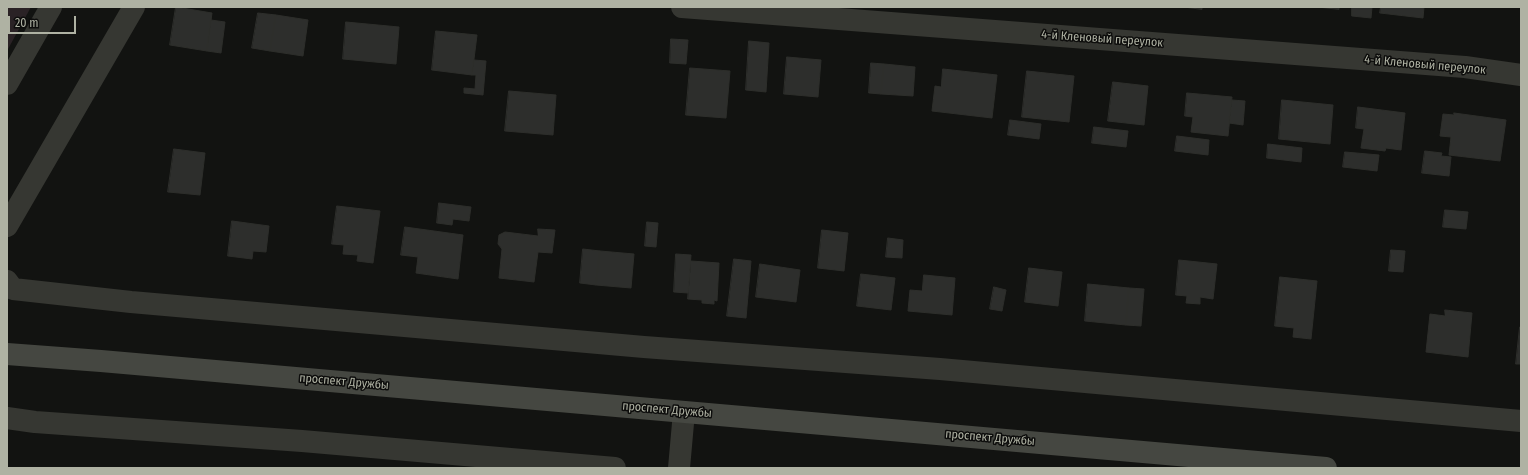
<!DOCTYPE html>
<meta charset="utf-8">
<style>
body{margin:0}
#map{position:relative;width:1528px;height:475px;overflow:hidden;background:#121311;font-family:"Fira Sans Condensed",sans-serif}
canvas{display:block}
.frame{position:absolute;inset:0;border:8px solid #afb2a3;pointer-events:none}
.scale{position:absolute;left:8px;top:16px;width:68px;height:18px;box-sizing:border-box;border:2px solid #afb2a3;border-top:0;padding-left:5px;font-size:12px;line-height:14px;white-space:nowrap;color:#afb2a3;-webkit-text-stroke:3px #0d0d0c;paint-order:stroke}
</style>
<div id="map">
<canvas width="1528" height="475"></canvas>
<div class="frame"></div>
<div class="scale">20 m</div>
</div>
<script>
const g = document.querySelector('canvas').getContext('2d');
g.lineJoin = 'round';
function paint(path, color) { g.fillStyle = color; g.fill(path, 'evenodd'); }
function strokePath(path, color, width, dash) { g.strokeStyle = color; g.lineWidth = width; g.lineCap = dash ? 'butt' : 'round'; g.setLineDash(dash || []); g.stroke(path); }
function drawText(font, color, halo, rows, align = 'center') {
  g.font = font + ' "Fira Sans Condensed",sans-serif'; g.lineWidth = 3; g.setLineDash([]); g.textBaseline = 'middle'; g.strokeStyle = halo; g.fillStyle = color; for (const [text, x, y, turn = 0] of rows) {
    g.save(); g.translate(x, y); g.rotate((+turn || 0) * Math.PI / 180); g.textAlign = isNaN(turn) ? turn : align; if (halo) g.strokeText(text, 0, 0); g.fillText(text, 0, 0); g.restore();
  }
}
paint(new Path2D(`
 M7 7H31L7 51Z`), '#2a2225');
const building = new Path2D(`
 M176 7 212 13 207 51 170 45Z
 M1184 7H1202V9Z
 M1318 7H1339V9Z
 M1352 7H1372L1371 18 1352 16Z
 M1381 7H1424L1423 18 1380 13Z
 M258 13 276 15 270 51 252 48Z
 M276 15 308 20 303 56 270 51Z
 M211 20 225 22 221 53 207 51Z
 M346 22 399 27 396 64 343 59Z
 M436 31 477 35 472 75 432 70Z
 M671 39 688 40 686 64 670 63Z
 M749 41 769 43 766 92 746 90Z
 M787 57 821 60 818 97 784 94Z
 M474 60 486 61 483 95 464 93V88L475 89 476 75H472Z
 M871 63 884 64 881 94 869 93Z
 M884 64 915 67 913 96 881 94Z
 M690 68 730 71 726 118 686 115Z
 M943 69 997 75 992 118 932 111 935 86 941 87Z
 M1027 71 1074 76 1069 122 1022 117Z
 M1113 82 1148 86 1144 125 1108 121Z
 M509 91 556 95 553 135 505 131Z
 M1187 93 1232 97 1228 136 1191 132 1193 117 1185 116Z
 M1232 100 1245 101 1243 125 1229 123Z
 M1282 100 1333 105 1330 144 1279 139Z
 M1358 107 1405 113 1401 150 1386 148 1385 151 1361 148 1364 129 1356 128Z
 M1454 113 1506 120 1500 161 1449 155 1451 137 1440 136 1443 114 1454 115Z
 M1010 120 1041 124 1039 139 1008 135Z
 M1094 127 1128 131 1126 147 1092 143Z
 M1177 136 1209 140 1208 155 1175 151Z
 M1268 144 1302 148 1301 162 1267 158Z
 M174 149 205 153 200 195 168 192Z
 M1425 151 1442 153 1441 156 1451 157 1449 176 1422 173Z
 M1345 152 1379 155 1377 171 1343 167Z
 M439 203 471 207 469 221 453 219 452 225 437 223Z
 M337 206 380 211 373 263 357 261 358 255 343 254 344 245 332 244Z
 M1445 210 1468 212 1466 229 1443 227Z
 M232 221 269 226 266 252 253 251 252 259 228 256Z
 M647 222 658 223 656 247 645 246Z
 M405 227 463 235 458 279 416 273 418 257 401 255Z
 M538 229 555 230 552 253 538 252 534 282 499 278 502 249 498 244 499 235 505 232 538 236Z
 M822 230 848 233 844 271 818 268Z
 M888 238 903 240 902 258 886 257Z
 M583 249 600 251 596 285 580 283Z
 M1391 250 1405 251 1403 272 1389 271Z
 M600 251 634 254 631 288 596 285Z
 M676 254 691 255 688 293 674 292Z
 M734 259 751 261 746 318 727 316Z
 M1179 260 1217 264 1213 299 1200 297V304L1186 303 1187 296 1176 295Z
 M691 261 719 263 717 301 714 300V304L702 303V300L688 299Z
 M760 264 800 270 796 302 756 297Z
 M1029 268 1062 272 1058 306 1025 302Z
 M861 274 895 278 891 310 857 306Z
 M924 275 955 278 952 315 908 311 910 290 922 291Z
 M1280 277 1317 281 1311 339 1293 337 1294 328 1275 326Z
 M1088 284 1129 288 1126 325 1085 321Z
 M994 287 1006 290 1002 311 990 309Z
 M1129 288 1144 289 1141 326 1126 325Z
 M1445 310 1472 313 1468 357 1426 352 1430 314 1445 316Z
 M1520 327H1521V364H1516Z`);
paint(building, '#2d2e2c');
strokePath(building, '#2d2e2b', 1);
strokePath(new Path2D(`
 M682 7 1465 67 1521 75
 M7 84 51 7
 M7 226 134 7
 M7 281 13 289 131 302 644 347 940 369 1521 421
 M7 418 35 422 302 441 615 468
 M679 468 684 412`), '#363732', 22);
strokePath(new Path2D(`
 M7 354 101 361 1326 468`), '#454741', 22);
drawText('12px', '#afb2a3', '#0d0d0c', [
 ["4-й Кленовый переулок",1102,39,4],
 ["4-й Кленовый переулок",1425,65,5],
 ["проспект Дружбы",344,382,5],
 ["проспект Дружбы",667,410,5],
 ["проспект Дружбы",990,438,5]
]);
</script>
